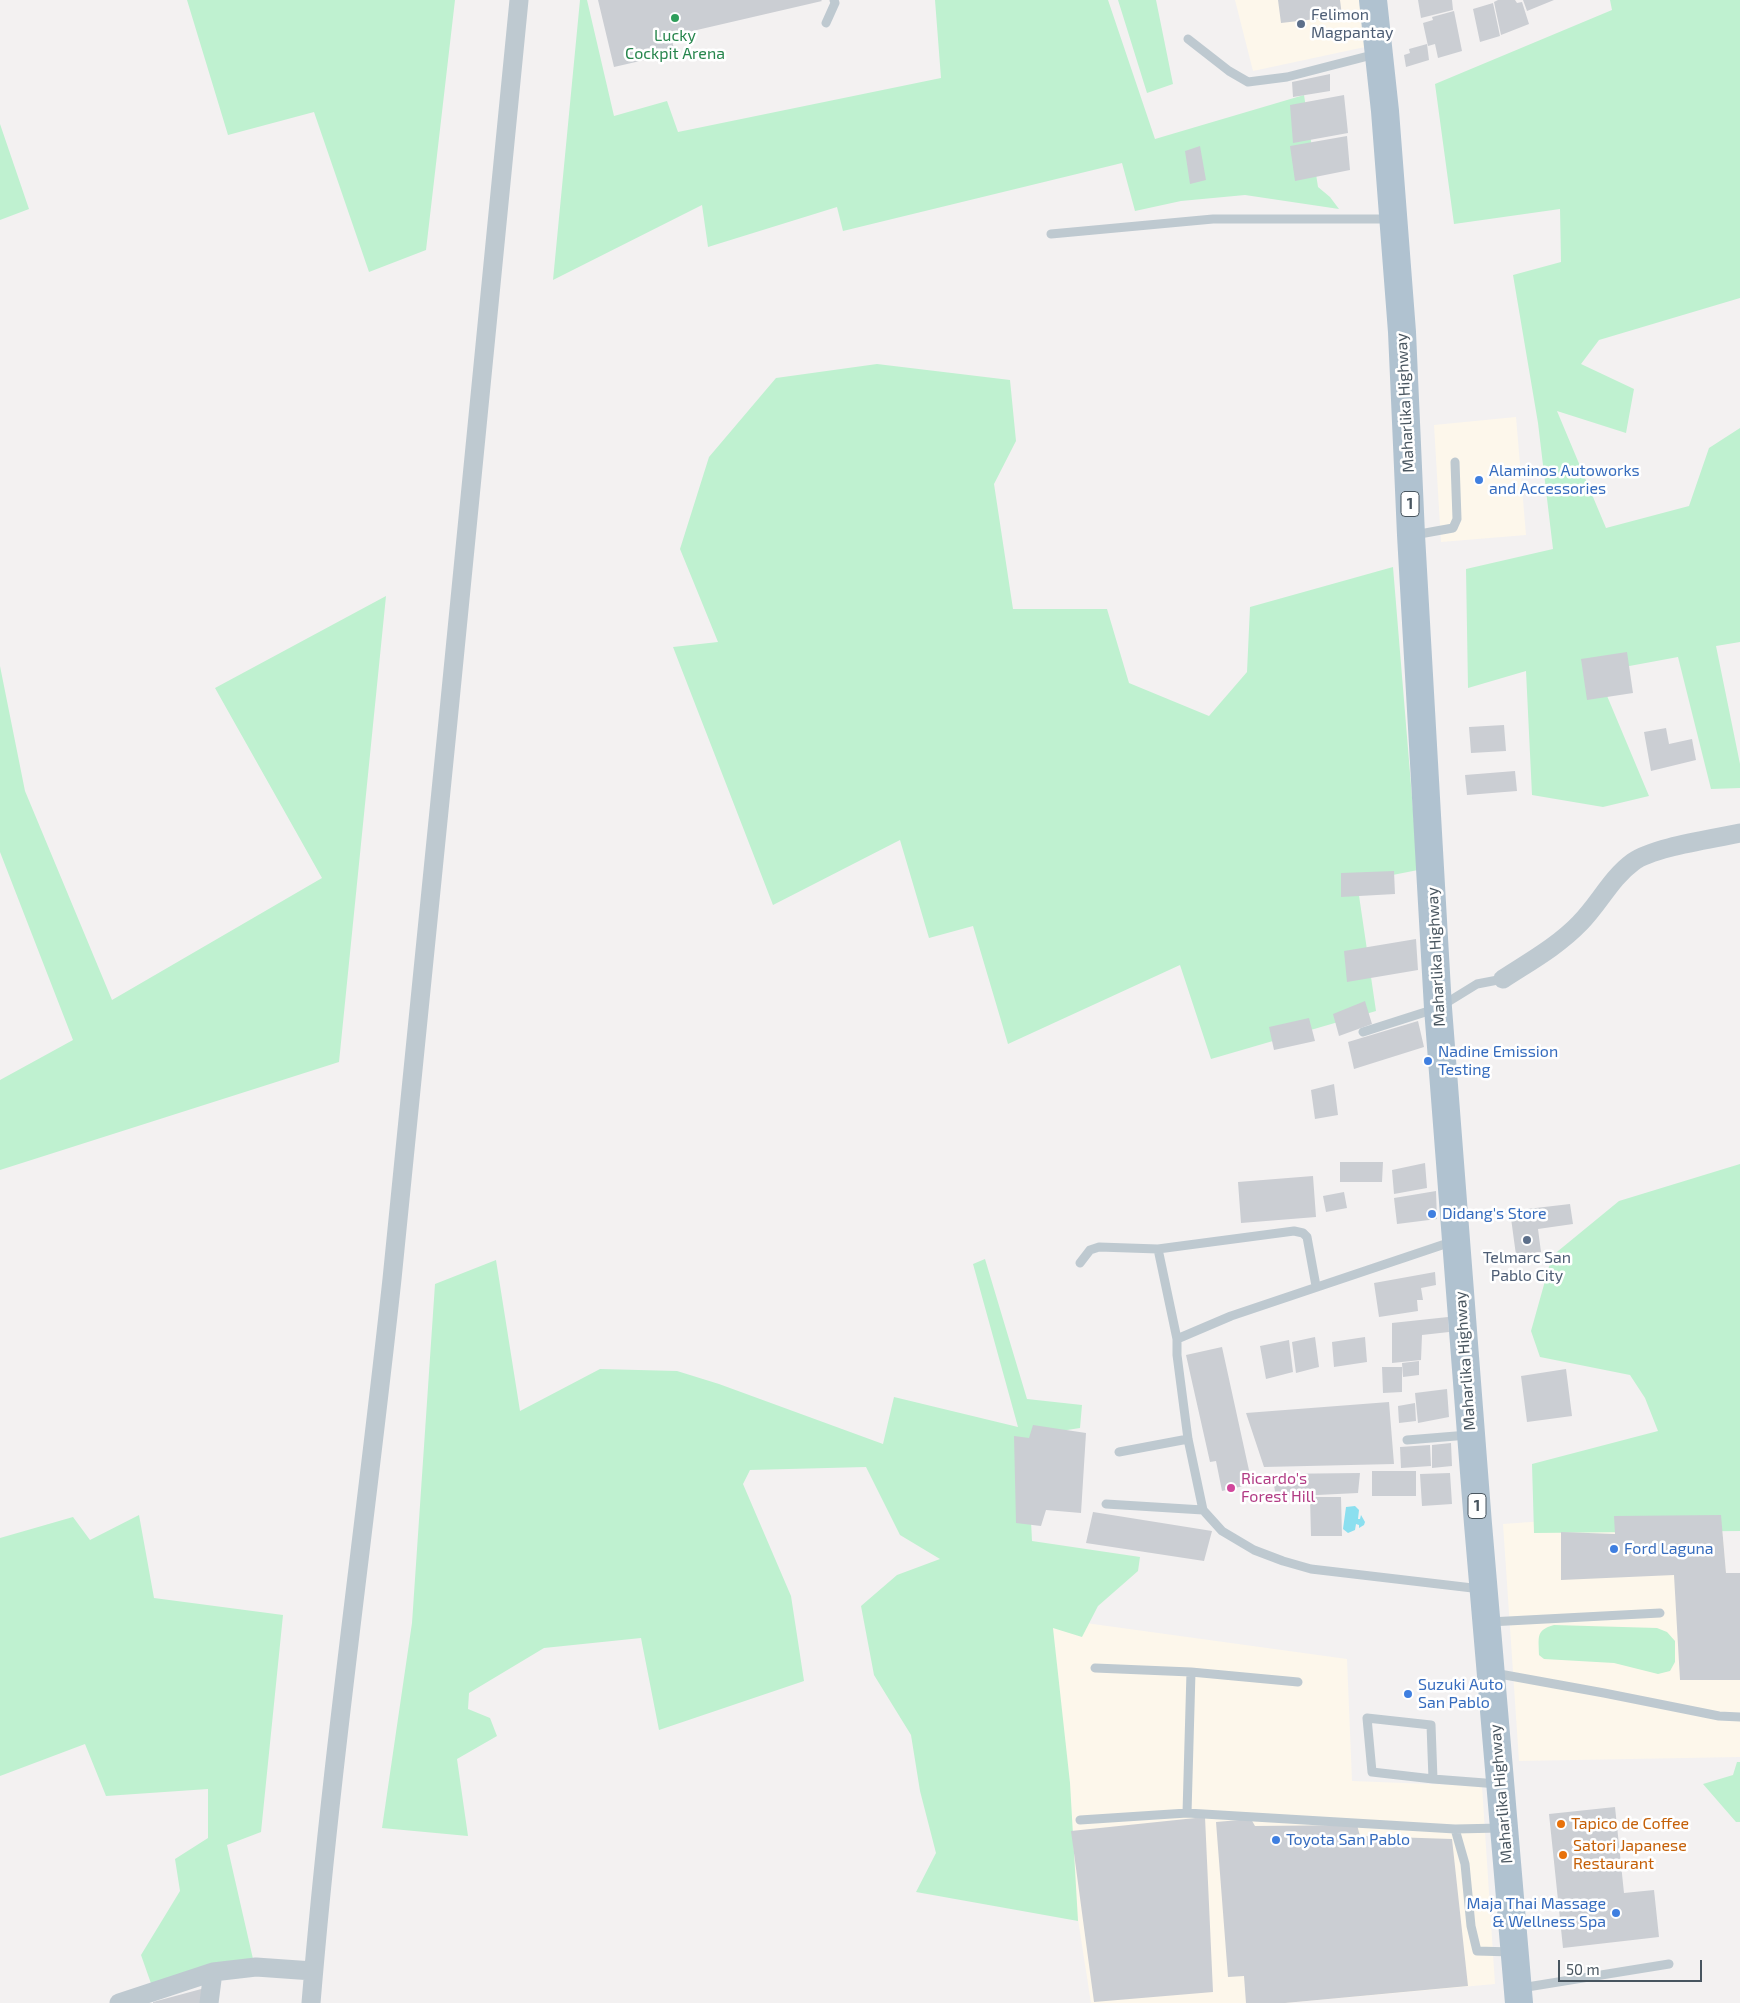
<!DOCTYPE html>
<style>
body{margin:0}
#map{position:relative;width:1740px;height:2003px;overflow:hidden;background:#f3f1f1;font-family:"Exo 2",sans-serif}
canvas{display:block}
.scale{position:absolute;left:1558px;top:1960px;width:144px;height:22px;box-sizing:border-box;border:2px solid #48555f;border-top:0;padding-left:6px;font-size:15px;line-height:18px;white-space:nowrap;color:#48555f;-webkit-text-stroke:4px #fff;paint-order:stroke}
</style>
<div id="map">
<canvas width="1740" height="2003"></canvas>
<div class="scale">50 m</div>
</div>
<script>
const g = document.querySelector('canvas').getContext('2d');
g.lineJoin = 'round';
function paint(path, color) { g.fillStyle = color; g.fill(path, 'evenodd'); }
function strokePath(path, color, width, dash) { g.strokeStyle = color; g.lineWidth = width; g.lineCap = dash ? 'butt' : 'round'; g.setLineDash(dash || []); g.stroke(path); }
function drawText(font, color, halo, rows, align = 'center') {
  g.font = font + ' "Exo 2",sans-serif'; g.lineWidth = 5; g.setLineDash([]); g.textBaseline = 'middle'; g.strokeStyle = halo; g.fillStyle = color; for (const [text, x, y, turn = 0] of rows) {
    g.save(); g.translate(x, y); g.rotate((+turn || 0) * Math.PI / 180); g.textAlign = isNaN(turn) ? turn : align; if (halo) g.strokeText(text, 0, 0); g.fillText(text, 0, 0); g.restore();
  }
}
paint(new Path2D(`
 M1235 0H1359L1365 47 1253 71Z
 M1516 417 1526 535 1441 542 1434 425Z
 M1721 1515 1726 1573H1740V1757L1519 1761 1503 1524 1614 1516Z
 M1042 1617 1347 1659 1352 1781 1482 1786 1495 1984 1285 2003H1091L1074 1894Z`), '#fdf7eb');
paint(new Path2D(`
 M187 0H455L426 250 369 272 314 112 228 135Z
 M580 0H587L614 116 667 101 678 132 941 78 935 0H1108L1155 139 1304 95 1318 187 1330 197 1339 209 1245 195 1181 201 1135 211 1122 163 843 231 837 207 708 247 702 205 553 280Z
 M1118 0H1156L1173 84 1147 93Z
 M1610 0H1740V298L1599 340 1581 364 1634 389 1626 433 1557 411 1606 528 1689 506 1709 448 1740 428V642L1716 646 1740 764V788L1711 789 1678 657 1597 672 1649 796 1603 807 1532 795 1526 671 1468 688 1466 569 1553 549 1538 423 1513 275 1561 262 1560 209 1454 224 1435 84 1612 10Z
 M0 124 29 209 0 220Z
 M877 364 1010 380 1016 441 994 484 1013 609H1107L1129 683 1209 716 1247 672 1250 607 1393 567 1418 870 1357 882 1376 1011 1211 1059 1180 965 1008 1044 973 926 929 938 900 840 773 905 673 647 718 642 680 549 709 457 776 378Z
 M386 596 339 1062 0 1170V1080L73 1040 0 852V666L25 791 112 1000 322 878 215 688Z
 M1740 1164V1531L1534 1533 1532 1464 1658 1431 1645 1398 1630 1375 1540 1357 1531 1331 1552 1256 1619 1201Z
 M985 1259 1027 1399 1082 1405 1080 1428 1048 1433 1027 1443 1032 1541 1140 1557 1138 1571 1098 1606 1082 1637 1053 1628 1070 1783 1078 1921 916 1892 936 1853 920 1791 911 1735 874 1675 861 1606 897 1575 940 1559 900 1535 866 1467 750 1470 743 1484 791 1596 804 1681 659 1730 641 1638 544 1648 469 1693 468 1709 490 1718 497 1736 457 1759 468 1836 382 1828 412 1623 435 1284 496 1260 520 1411 600 1369 677 1371 719 1384 883 1444 894 1397 1018 1427 973 1264Z
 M139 1515 154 1598 283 1615 261 1832 227 1845 253 1959 154 1992 141 1955 180 1891 175 1859 208 1838V1789L106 1796 85 1744 0 1776V1538L73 1517 90 1540Z
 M1554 1625 1657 1628 1667 1632 1675 1641V1662L1670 1671 1658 1674 1614 1663 1544 1659 1539 1655C1539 1638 1535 1630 1554 1625Z
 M1737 1762H1740V1822H1736L1703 1784 1733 1775Z`), '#bff1d0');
paint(new Path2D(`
 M1355 1506 1359 1510 1358 1519H1360L1361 1515 1365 1522 1364 1525 1359 1528V1525L1356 1524 1355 1530 1348 1533 1343 1529 1346 1507Z`), '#8bdfef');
paint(new Path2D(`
 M598 0H821L822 1 671 36 675 53 614 67Z
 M1278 0H1340L1342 16 1281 23Z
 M1418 0H1452L1453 10 1421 18Z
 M1498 0H1515L1517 3 1522 2 1529 24 1501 35 1494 2Z
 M1523 0H1554L1527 11Z
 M1493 3 1500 36 1480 42 1473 9Z
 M1454 11 1462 51 1438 58 1435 44 1428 46 1423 23 1433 20 1432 17Z
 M1427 44 1429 60 1406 67 1404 55 1410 53 1409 49Z
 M1330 74V91L1293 97 1292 82Z
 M1344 95 1348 133 1293 143 1290 105Z
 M1347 136 1350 170 1295 181 1290 146Z
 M1200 146 1206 180 1190 184 1185 151Z
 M1627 652 1633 693 1587 700 1581 659Z
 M1504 725 1506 751 1471 753 1469 727Z
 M1666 728 1669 744 1692 739 1696 760 1651 771 1644 732Z
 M1515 771 1517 791 1467 795 1465 775Z
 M1394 871 1395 894 1341 897V873Z
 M1416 939 1418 970 1347 982 1344 951Z
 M1365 1001 1372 1024 1339 1036 1333 1014Z
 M1309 1018 1315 1041 1274 1050 1269 1027Z
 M1418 1021 1424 1047 1354 1069 1348 1042Z
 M1334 1084 1338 1115 1315 1119 1311 1090Z
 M1340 1162H1383L1382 1182H1340Z
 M1425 1163 1427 1188 1394 1194 1392 1170Z
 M1313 1176 1316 1217 1241 1223 1238 1182Z
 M1436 1191 1437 1219 1397 1224 1394 1198Z
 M1344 1192 1347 1208 1326 1212 1323 1196Z
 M1570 1204 1573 1224 1538 1229 1541 1252 1516 1255 1510 1211Z
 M1435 1272 1436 1285 1421 1288 1423 1300H1417L1418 1311 1379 1317 1374 1283Z
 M1448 1317 1449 1332 1422 1335 1421 1360 1392 1363V1323Z
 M1315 1337 1319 1367 1296 1373 1292 1342Z
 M1365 1337 1367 1362 1334 1367 1332 1342Z
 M1289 1340 1293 1372 1266 1379 1260 1346Z
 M1222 1347 1252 1484 1222 1491 1216 1461 1210 1462 1186 1355Z
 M1419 1361V1375L1403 1377 1402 1363Z
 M1382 1367H1402V1392L1383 1393Z
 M1566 1369 1572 1416 1527 1422 1521 1376Z
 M1447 1389 1449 1417 1418 1423 1415 1393Z
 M1389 1402 1394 1464 1264 1467 1246 1413Z
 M1415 1403 1416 1421 1399 1423 1398 1406Z
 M1033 1425 1086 1433 1081 1513 1046 1510 1041 1526 1016 1523 1014 1436 1029 1438Z
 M1451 1443 1452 1466 1432 1468V1445Z
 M1430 1445 1431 1466 1401 1468 1400 1447Z
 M1372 1471H1416V1496H1372Z
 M1360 1473 1358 1493 1276 1497 1272 1474Z
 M1450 1473 1452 1504 1422 1506 1420 1474Z
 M1310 1497H1341L1342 1536H1311Z
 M1093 1512 1212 1531 1204 1561 1086 1543Z
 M1721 1515 1726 1573H1740V1680H1680L1674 1575 1561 1580V1532L1615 1534 1614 1516Z
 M1615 1807 1624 1893 1654 1890 1659 1937 1563 1948 1549 1814Z
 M1205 1817 1213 1992 1094 2002 1071 1831Z
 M1251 1819 1255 1826 1357 1825 1360 1836 1452 1839 1468 1986 1285 2003H1246L1244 1976 1228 1977 1216 1822Z
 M205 1988 203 2003H153V2002Z`), '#cbced3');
strokePath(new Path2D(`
 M826 23 835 3 834 0
 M1188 39 1229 71 1248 82 1287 77 1376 54
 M1051 234 1213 219H1390
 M1414 535 1453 528 1457 519 1455 462
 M1363 1032 1438 1008 1477 984 1503 979
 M1158 1249 1177 1339
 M1080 1263 1090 1250 1099 1247 1158 1249 1294 1231 1303 1233 1307 1237 1316 1286
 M1407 1440 1468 1435
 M1119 1452 1188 1439
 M1106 1504 1203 1510 1222 1531 1254 1550 1283 1561 1311 1569 1481 1589
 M1203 1510 1188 1439 1177 1355V1339L1231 1316 1454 1241
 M1489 1622 1660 1613
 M1095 1668 1191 1672 1298 1682
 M1494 1673 1604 1693 1719 1716 1740 1717
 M1433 1779 1431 1725 1367 1718 1372 1772 1433 1779 1498 1784
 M1187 1813 1191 1672
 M1080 1820 1187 1813 1455 1829 1501 1828
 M1455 1829 1465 1864 1471 1926 1477 1951 1512 1952
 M1521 1988 1669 1964`), '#bec9d0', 9);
strokePath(new Path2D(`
 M1503 979C1529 962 1558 946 1580 923 1599 904 1611 878 1633 862 1653 847 1714 839 1740 833
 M119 2003 213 1972 256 1967 313 1971
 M209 2003 213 1972
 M311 2003C331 1761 366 1520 392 1279 437 853 475 426 519 0`), '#bec9d0', 19);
strokePath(new Path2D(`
 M1373 0 1385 111 1402 332 1411 535 1438 1008 1478 1524 1519 2003`), '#b0c2d0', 28);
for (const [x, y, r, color] of [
 [675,18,5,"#2e9e5b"],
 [1301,24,5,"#5c6f8a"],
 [1479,480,5,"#3f7fe0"],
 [1428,1061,5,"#3f7fe0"],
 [1432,1214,5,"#3f7fe0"],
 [1527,1240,5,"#5c6f8a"],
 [1231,1488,5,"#d1479c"],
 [1614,1549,5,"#3f7fe0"],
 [1408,1694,5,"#3f7fe0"],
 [1561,1824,5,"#e8710a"],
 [1276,1840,5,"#3f7fe0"],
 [1563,1855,5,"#e8710a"],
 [1616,1913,5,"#3f7fe0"]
]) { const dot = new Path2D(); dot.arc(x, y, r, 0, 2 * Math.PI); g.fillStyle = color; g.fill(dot); strokePath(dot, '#fff', 2); }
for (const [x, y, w] of [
 [1410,504,18],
 [1477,1506,18]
]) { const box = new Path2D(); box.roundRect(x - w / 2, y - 12.5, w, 25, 4); g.fillStyle = '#fff'; g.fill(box); strokePath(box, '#48555f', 1); }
drawText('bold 15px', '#48555f', null, [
 ["1",1410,504],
 ["1",1477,1506]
]);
drawText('16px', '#4e5e75', '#fff', [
 ["Felimon",1311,15],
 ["Magpantay",1311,33],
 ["Telmarc San",1527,1258,"center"],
 ["Pablo City",1527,1276,"center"]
], 'left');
drawText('16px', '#27864d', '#fff', [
 ["Lucky",675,36],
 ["Cockpit Arena",675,54]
]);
drawText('16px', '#48555f', '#fff', [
 ["Maharlika Highway",1405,403,-93],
 ["Maharlika Highway",1436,957,-93],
 ["Maharlika Highway",1465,1361,-94],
 ["Maharlika Highway",1501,1794,-95]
]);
drawText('16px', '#366cbe', '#fff', [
 ["Alaminos Autoworks",1489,471],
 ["and Accessories",1489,489],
 ["Nadine Emission",1438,1052],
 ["Testing",1438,1070],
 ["Didang's Store",1442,1214],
 ["Ford Laguna",1624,1549],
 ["Suzuki Auto",1418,1685],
 ["San Pablo",1418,1703],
 ["Toyota San Pablo",1286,1840],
 ["Maja Thai Massage",1606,1904,"right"],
 ["& Wellness Spa",1606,1922,"right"]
], 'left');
drawText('16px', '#b23c85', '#fff', [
 ["Ricardo's",1241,1479],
 ["Forest Hill",1241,1497]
], 'left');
drawText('16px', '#c56008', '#fff', [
 ["Tapico de Coffee",1571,1824],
 ["Satori Japanese",1573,1846],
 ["Restaurant",1573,1864]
], 'left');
</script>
